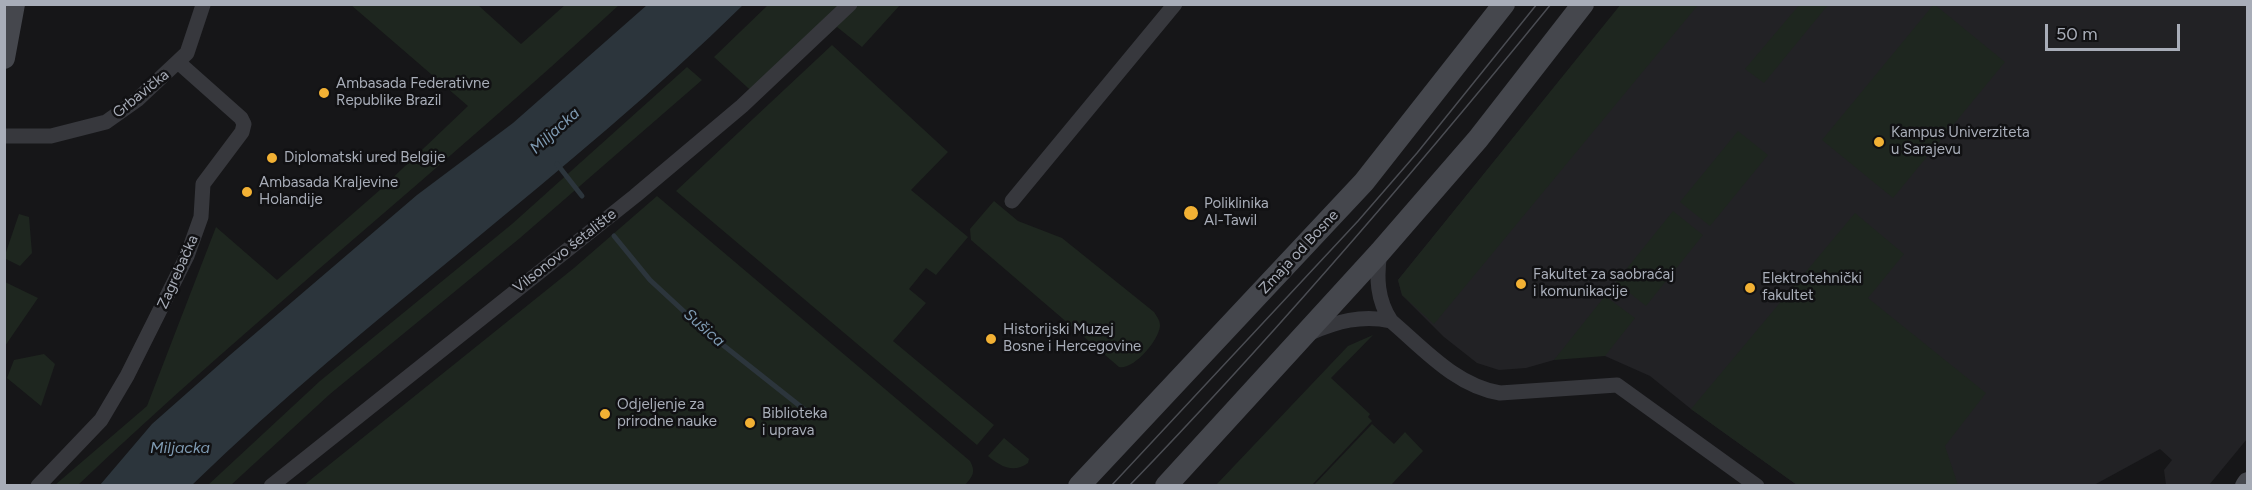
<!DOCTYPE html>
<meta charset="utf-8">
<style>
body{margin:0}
#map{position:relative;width:2252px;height:490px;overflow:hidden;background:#161618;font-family:Figtree,sans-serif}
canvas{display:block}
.frame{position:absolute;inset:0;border:6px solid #a8adb8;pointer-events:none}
.scale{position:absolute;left:2045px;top:24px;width:135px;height:27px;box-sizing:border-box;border:3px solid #a8adb8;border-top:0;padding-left:8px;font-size:18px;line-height:21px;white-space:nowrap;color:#a8adb8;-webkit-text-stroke:4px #111113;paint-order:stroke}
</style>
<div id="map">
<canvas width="2252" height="490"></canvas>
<div class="frame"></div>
<div class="scale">50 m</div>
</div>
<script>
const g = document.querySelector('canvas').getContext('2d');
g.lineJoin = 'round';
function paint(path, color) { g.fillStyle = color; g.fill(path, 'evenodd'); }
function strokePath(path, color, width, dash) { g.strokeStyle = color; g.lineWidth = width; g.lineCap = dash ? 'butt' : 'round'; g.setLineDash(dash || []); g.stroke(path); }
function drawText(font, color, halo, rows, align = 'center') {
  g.font = font + ' Figtree,sans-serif'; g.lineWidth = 5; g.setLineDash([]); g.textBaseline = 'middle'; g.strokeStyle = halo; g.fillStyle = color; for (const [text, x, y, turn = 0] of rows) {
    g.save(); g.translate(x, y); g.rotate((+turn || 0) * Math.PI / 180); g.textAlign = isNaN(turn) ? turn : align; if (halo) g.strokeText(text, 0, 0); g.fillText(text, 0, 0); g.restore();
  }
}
paint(new Path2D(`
 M1621 5H2247V439L2209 485H2166L2164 470 2172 460 2160 449 2094 485H1797L1691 409 1650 376 1605 356H1584L1554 360 1526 368 1499 370 1477 363 1444 337 1402 295 1398 280Z`), '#222225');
paint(new Path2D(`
 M1621 4 1698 5 1434 324 1402 295 1398 280Z
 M1800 4 1828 5 1764 83 1745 69Z
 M1934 4 2005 62 1893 198 1822 140Z
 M351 5H478L521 44 565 5H619C442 169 253 319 78 485H55L147 406 216 227 277 280 381 189 468 106Z
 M768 5H900L862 47 837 27 758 97 714 57Z
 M832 45 948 152 911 190 968 237 936 275 926 268 909 289 926 303 893 341 994 425 977 445 676 191Z
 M687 67 702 80 520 238 330 394 231 485H208L320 381 512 224Z
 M1738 131 1768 155 1710 226 1680 202Z
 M657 196 970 461C976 472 973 476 965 485H304L574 268Z
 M994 201 1018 221 1062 238 1154 312C1157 317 1160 320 1160 326 1159 340 1134 370 1119 367L971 240 970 229Z
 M1673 211 1703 235 1646 306 1616 282Z
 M1855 213 1904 254 1868 298 1986 393 1945 446 1958 485H1797L1691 409Z
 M19 214 29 217 32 253 20 266 4 258Z
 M5 282 38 298 5 346Z
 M1605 296 1635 318 1605 356 1554 360Z
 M1373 335 1331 378 1370 414 1368 417 1372 421 1312 485H1216L1348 346Z
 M44 354 55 364 41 406 7 378 14 360Z
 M1372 424 1394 444 1405 432 1423 451 1391 485H1314Z
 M1004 438 1029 459 1028 463C1013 474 1000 466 988 456Z`), '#1e261f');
paint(new Path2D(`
 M647 5H743C569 176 367 315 192 485H100L152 424 230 355 417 195 513 123Z`), '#2c353c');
strokePath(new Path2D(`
 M557 164 582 196
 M614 236 650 280 704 330 805 410`), '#2c353c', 5);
strokePath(new Path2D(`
 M4 136H51L106 122 137 100 187 53 203 5
 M1012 201 1175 4
 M1380 252C1376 277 1377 300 1391 321 1424 349 1456 386 1500 393L1617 385 1757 486
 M1310 333C1336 322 1362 314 1391 321
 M38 486 101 420 127 376 187 256 201 217 203 184 242 132 244 124 241 118 178 62
 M271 486 635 196 742 106 850 4`), '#37383d', 15);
strokePath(new Path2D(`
 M4 58 14 4
 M1079 486 1364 182 1504 4
 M1166 486 1380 252 1478 139 1583 4
 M2246 486 2248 483`), '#45474d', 22);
strokePath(new Path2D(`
 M1111 486 1358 221 1417 153 1537 4
 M1129 486C1278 332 1416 170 1551 4`), '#4a4c52', 1.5);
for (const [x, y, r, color] of [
 [324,93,6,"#f2b134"],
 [1879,142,6,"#f2b134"],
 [272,158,6,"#f2b134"],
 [247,192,6,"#f2b134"],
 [1191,213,8,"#f2b134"],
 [1521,284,6,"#f2b134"],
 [1750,288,6,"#f2b134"],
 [991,339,6,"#f2b134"],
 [605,414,6,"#f2b134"],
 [750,423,6,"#f2b134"]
]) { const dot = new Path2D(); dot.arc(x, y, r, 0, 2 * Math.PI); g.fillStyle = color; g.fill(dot); strokePath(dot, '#111113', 2); }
drawText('15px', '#a8adb8', '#111113', [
 ["Ambasada Federativne",336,84],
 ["Republike Brazil",336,101],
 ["Kampus Univerziteta",1891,133],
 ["u Sarajevu",1891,150],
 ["Diplomatski ured Belgije",284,158],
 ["Ambasada Kraljevine",259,183],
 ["Holandije",259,200],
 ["Poliklinika",1204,204],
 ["Al-Tawil",1204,221],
 ["Fakultet za saobraćaj",1533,275],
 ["i komunikacije",1533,292],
 ["Elektrotehnički",1762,279],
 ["fakultet",1762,296],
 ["Historijski Muzej",1003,330],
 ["Bosne i Hercegovine",1003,347],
 ["Odjeljenje za",617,405],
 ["prirodne nauke",617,422],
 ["Biblioteka",762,414],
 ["i uprava",762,431]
], 'left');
drawText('15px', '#a8adb8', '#111113', [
 ["Grbavička",141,94,-39],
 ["Vilsonovo šetalište",565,251,-38],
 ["Zmaja od Bosne",1299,252,-47],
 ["Zagrebačka",178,272,-66]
]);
drawText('italic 16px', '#7f9bb3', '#111113', [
 ["Miljacka",555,131,-42],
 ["Sušica",704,328,41],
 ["Miljacka",180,448]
]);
</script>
